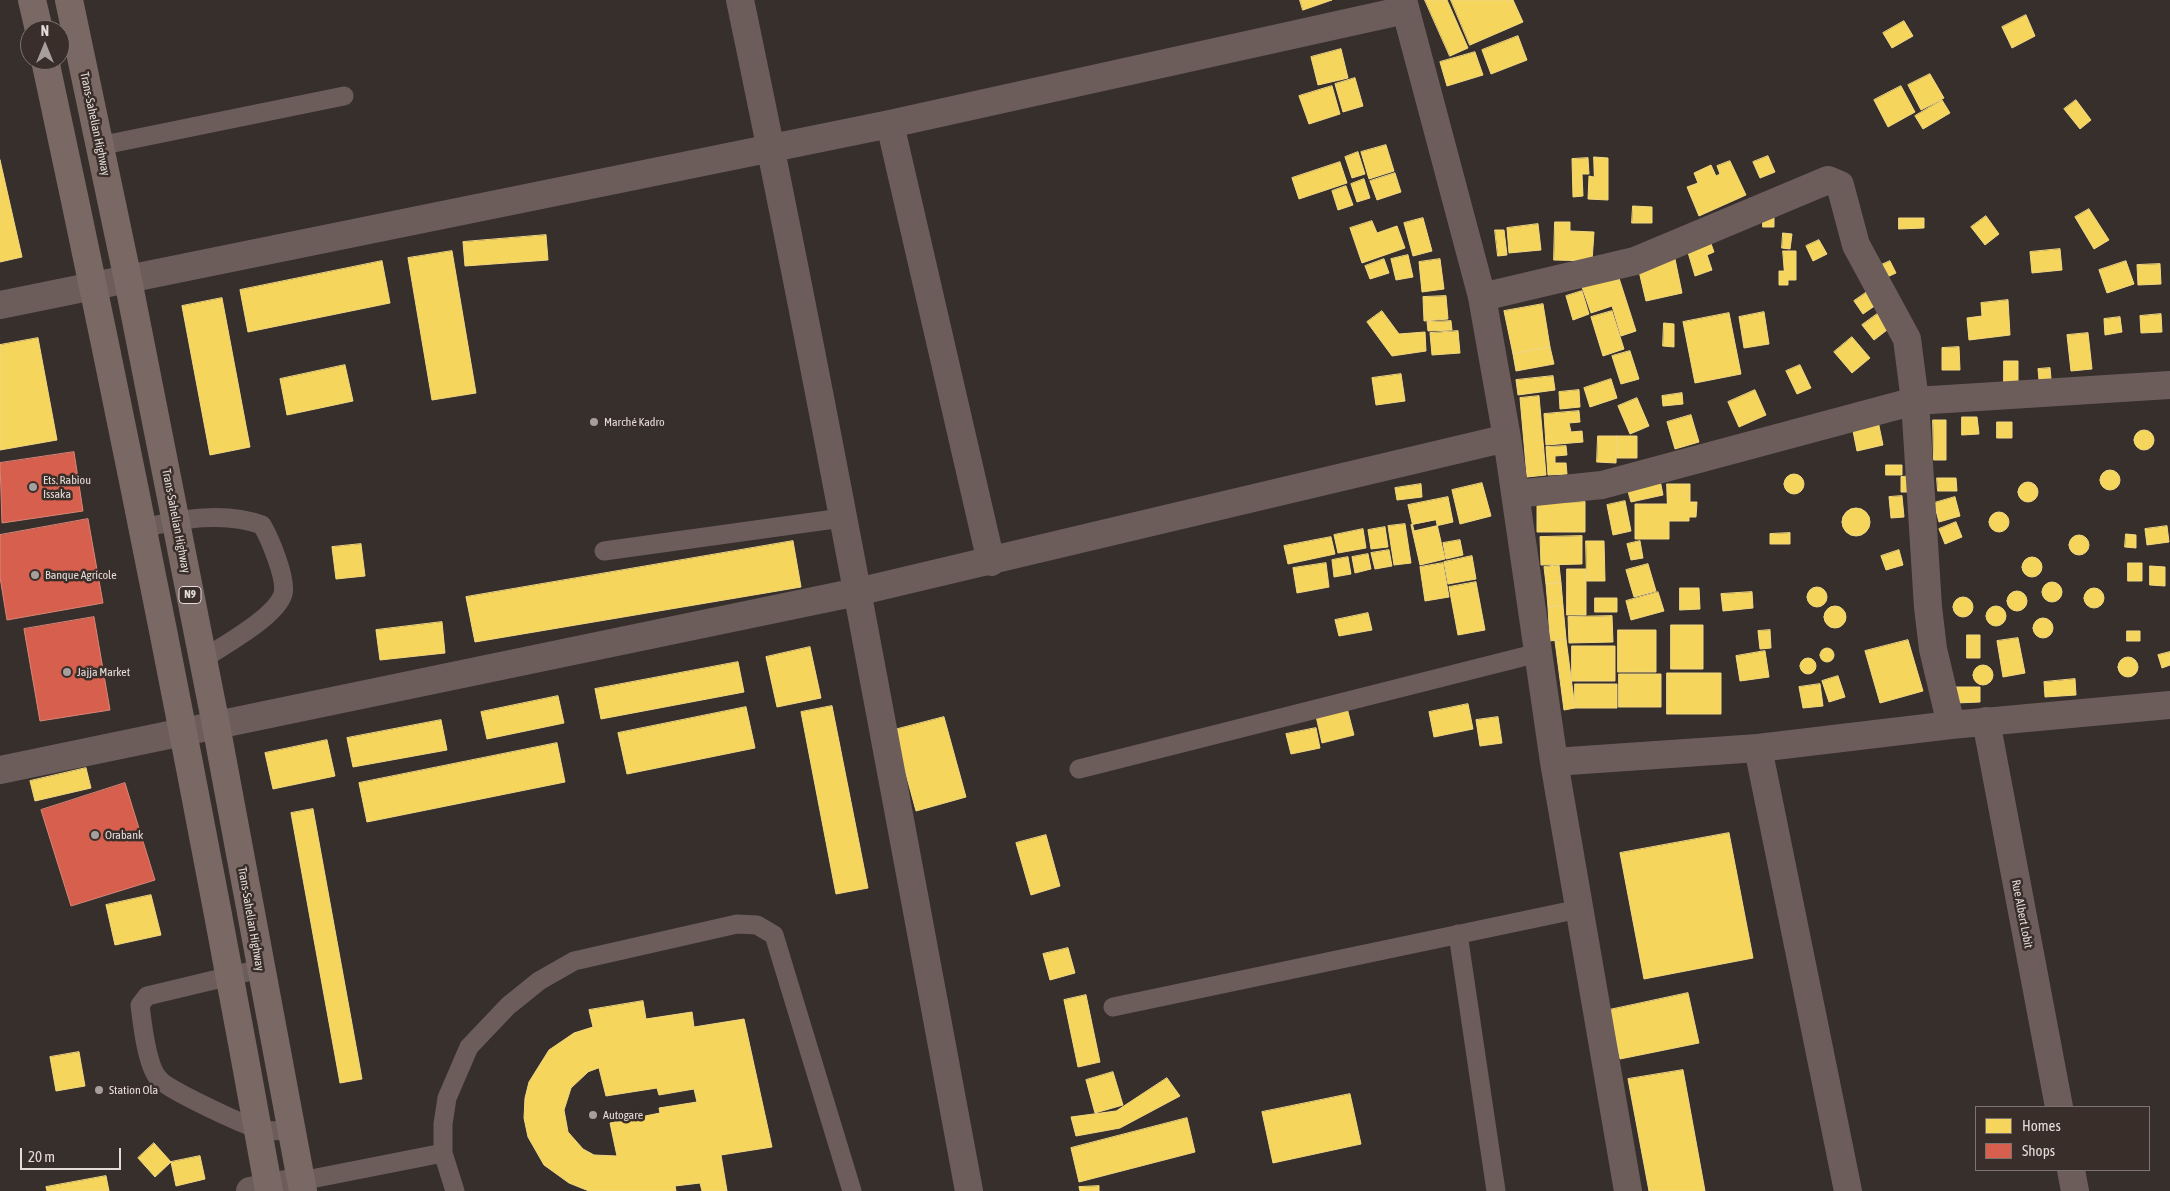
<!DOCTYPE html>
<meta charset="utf-8">
<style>
body{margin:0}
#map{position:relative;width:2170px;height:1191px;overflow:hidden;background:#362f2c;font-family:"Asap Condensed",sans-serif}
canvas{display:block}
.legend{position:absolute;left:1975px;top:1106px;width:175px;height:65px;box-sizing:border-box;background:#392e29;border:1px solid #7d746f;margin:0;padding:6px 9px;list-style:none;font-size:15px;color:#e4dcd9}
.legend li{display:flex;align-items:center;gap:10px;height:25px}
.legend b{width:25px;border:1px solid #7d746f}
.north{position:absolute;left:20px;top:20px;width:50px;height:50px;box-sizing:border-box;background:#392e29;border:1px solid #7d746f;border-radius:50%;rotate:0deg;font-size:14px;font-weight:700;line-height:20px;text-align:center;color:#e4dcd9}
.north::after{content:'';display:block;margin:auto;width:18px;height:22px;background:#a79f9c;clip-path:polygon(50% 0,100% 100%,50% 72%,0 100%)}
.scale{position:absolute;left:20px;top:1148px;width:101px;height:22px;box-sizing:border-box;border:2px solid #e4dcd9;border-top:0;padding-left:6px;font-size:15px;line-height:18px;white-space:nowrap;color:#e4dcd9;-webkit-text-stroke:4px #392e29;paint-order:stroke}
</style>
<div id="map">
<canvas width="2170" height="1191"></canvas>
<ul class="legend">
<li><b style="height:14px;background:#f6d55c"></b>Homes</li>
<li><b style="height:14px;background:#d6604d"></b>Shops</li>
</ul>
<div class="north">N</div>
<div class="scale">20 m</div>
</div>
<script>
const g = document.querySelector('canvas').getContext('2d');
g.lineJoin = 'round';
function paint(path, color) { g.fillStyle = color; g.fill(path, 'evenodd'); }
function strokePath(path, color, width, dash) { g.strokeStyle = color; g.lineWidth = width; g.lineCap = dash ? 'butt' : 'round'; g.setLineDash(dash || []); g.stroke(path); }
function drawText(font, color, halo, rows, align = 'center') {
  g.font = font + ' "Asap Condensed",sans-serif'; g.lineWidth = 5; g.setLineDash([]); g.textBaseline = 'middle'; g.strokeStyle = halo; g.fillStyle = color; for (const [text, x, y, turn = 0] of rows) {
    g.save(); g.translate(x, y); g.rotate((+turn || 0) * Math.PI / 180); g.textAlign = isNaN(turn) ? turn : align; if (halo) g.strokeText(text, 0, 0); g.fillText(text, 0, 0); g.restore();
  }
}
const homes = new Path2D(`
 M1300 0H1332L1303 10Z
 M1425 0H1447L1468 48 1450 56Z
 M1451 0H1513L1523 22 1470 45Z
 M2026 15 2035 36 2012 48 2002 27Z
 M1904 21 1913 36 1892 48 1883 33Z
 M1518 36 1527 60 1491 74 1482 50Z
 M1341 49 1348 78 1318 85 1311 57Z
 M1475 52 1483 75 1447 86 1440 62Z
 M1930 74 1944 98 1921 110 1908 85Z
 M1355 78 1363 106 1343 112 1335 84Z
 M1332 86 1340 114 1309 124 1299 96Z
 M1901 86 1915 112 1888 127 1874 100Z
 M1942 100 1950 113 1923 129 1915 116Z
 M2076 100 2091 120 2080 129 2064 109Z
 M1386 145 1394 171 1369 179 1361 152Z
 M1358 152 1365 174 1352 178 1345 157Z
 M1768 156 1775 172 1760 178 1753 162Z
 M1594 157 1608 158V200L1588 199 1589 176 1594 177Z
 M1588 158 1589 174H1582L1583 196 1573 197 1572 159Z
 M0 160 22 257 0 262Z
 M1730 161 1746 195 1699 216 1687 187 1698 183 1694 173 1711 165 1716 176 1720 174 1717 166Z
 M1340 162 1347 183 1299 199 1292 178Z
 M1395 173 1401 192 1377 200 1370 181Z
 M1364 179 1370 198 1357 202 1351 184Z
 M1346 186 1353 205 1338 210 1332 191Z
 M1633 206 1652 207V223H1632Z
 M2089 209 2109 240 2094 249 2075 217Z
 M1986 216 1999 234 1985 245 1971 227Z
 M1763 217H1774V227H1763Z
 M1423 218 1432 251 1413 256 1404 223Z
 M1899 218H1924V228L1899 229Z
 M1372 221 1377 233 1397 226 1405 248 1362 263 1350 228Z
 M1555 222H1570V231L1594 232 1592 261 1554 260Z
 M1538 224 1541 250 1509 253 1507 228Z
 M1495 230H1504L1507 255 1498 256Z
 M1783 233 1792 234 1790 249 1782 248Z
 M546 235 548 260 465 266 463 242Z
 M1819 240 1827 254 1813 261 1806 246Z
 M1710 241 1714 252 1707 255 1712 270 1695 276 1687 249Z
 M2060 249 2062 270 2032 273 2030 252Z
 M452 251 476 393 432 400 408 258Z
 M1783 251H1796V280H1788V285H1779V271H1784Z
 M1408 255 1413 277 1396 280 1391 259Z
 M1384 259 1389 273 1370 279 1365 266Z
 M1440 259 1444 289 1422 292 1419 262Z
 M1675 259 1682 293 1646 301 1638 267Z
 M382 261 390 303 248 332 240 290Z
 M1890 261 1896 273 1885 278 1879 266Z
 M2126 261 2134 284 2107 293 2099 270Z
 M2160 264 2161 284 2138 285 2137 265Z
 M1618 275 1636 331 1621 336 1612 306 1591 313 1582 287Z
 M1582 291 1589 314 1573 320 1566 296Z
 M1867 292 1876 305 1863 314 1854 301Z
 M1446 296 1448 319 1424 321 1423 297Z
 M222 298 250 447 210 455 182 306Z
 M2008 300 2010 335 1969 340 1967 318 1982 316 1981 303Z
 M1543 304 1550 347 1513 354 1504 311Z
 M1382 311 1399 334 1425 332 1426 351 1392 356 1367 322Z
 M1612 311 1624 349 1603 356 1591 317Z
 M1764 312 1769 344 1744 348 1739 317Z
 M1880 312 1891 327 1874 340 1862 325Z
 M1729 313 1741 374 1695 383 1683 322Z
 M2161 314 2162 332 2141 333 2140 316Z
 M2120 317 2122 332 2105 335 2104 319Z
 M1451 321 1452 330 1428 331 1427 322Z
 M1664 323 1674 324V347L1663 346Z
 M1458 331 1460 353 1432 355 1430 333Z
 M2088 333 2092 369 2071 371 2067 335Z
 M1852 337 1870 358 1852 373 1834 352Z
 M38 338 57 440 0 450V345Z
 M1550 347 1554 364 1516 371 1513 354Z
 M1959 347 1960 370H1942V348Z
 M1630 351 1639 379 1621 384 1612 356Z
 M2004 361H2018V386H2004Z
 M345 365 353 401 287 415 280 379Z
 M1800 365 1811 388 1797 394 1786 371Z
 M2050 368 2052 389 2040 390 2038 369Z
 M1401 374 1405 401 1376 405 1372 378Z
 M1553 376 1555 390 1518 395 1516 380Z
 M1611 379 1617 398 1590 407 1584 388Z
 M1579 390 1580 407 1560 409 1559 392Z
 M1755 390 1766 415 1739 427 1728 402Z
 M1682 393 1683 404 1663 406 1662 396Z
 M1539 396 1546 475 1527 477 1520 398Z
 M1637 398 1649 426 1630 434 1618 406Z
 M1579 411 1580 422 1569 423 1571 432 1582 431 1583 442 1546 445 1544 414Z
 M1691 415 1699 442 1675 449 1667 422Z
 M1962 417H1977L1979 434 1962 435Z
 M1933 420H1946V460H1934Z
 M1878 421 1883 445 1857 451 1852 426Z
 M1997 422H2012V438H1997Z
 M2134 440a10 10 0 1 1 20 0a10 10 0 1 1-20 0Z
 M1598 436H1617L1616 463 1597 462Z
 M1617 436H1637V458H1617Z
 M1566 446 1567 455 1555 456V463H1566L1567 474 1548 475 1546 447Z
 M1886 465H1902V475H1886Z
 M2100 480a10 10 0 1 1 20 0a10 10 0 1 1-20 0Z
 M1784 484a10 10 0 1 1 20 0a10 10 0 1 1-20 0Z
 M1913 476V492H1901V477Z
 M1937 478H1956L1957 491H1938Z
 M1660 480 1663 495 1631 502 1627 488Z
 M2018 492a10 10 0 1 1 20 0a10 10 0 1 1-20 0Z
 M1482 483 1491 516 1460 524 1452 490Z
 M1421 484 1422 497 1397 500 1395 488Z
 M1667 484H1690V502H1697L1696 517H1689V521H1669V539H1635V504H1667Z
 M1902 496 1904 517 1891 518 1889 497Z
 M1448 497 1453 522 1414 531 1408 505Z
 M1955 497 1960 516 1939 522 1934 503Z
 M1625 501 1631 531 1613 535 1607 505Z
 M1585 502V532H1537V503Z
 M1842 522a14 14 0 1 1 28 0a14 14 0 1 1-28 0Z
 M1989 522a10 10 0 1 1 20 0a10 10 0 1 1-20 0Z
 M1436 520 1445 559 1420 565 1411 525Z
 M1956 522 1962 537 1945 544 1939 529Z
 M1405 524 1411 563 1394 565 1388 526Z
 M2167 526 2169 542 2147 545 2145 529Z
 M1385 527 1388 547 1371 549 1368 530Z
 M1363 529 1366 548 1338 553 1334 535Z
 M1790 533V544H1770V534Z
 M2126 534 2136 535V548L2125 547Z
 M2069 545a10 10 0 1 1 20 0a10 10 0 1 1-20 0Z
 M1582 536V564L1541 565 1540 537Z
 M1331 537 1335 554 1288 564 1284 546Z
 M1460 540 1463 555 1446 559 1443 543Z
 M793 541 801 587 475 642 466 597Z
 M1586 541H1604L1605 581H1587Z
 M1640 541 1643 558 1631 560 1627 544Z
 M361 544 365 576 336 579 332 547Z
 M1389 550 1392 566 1375 569 1371 553Z
 M1899 550 1903 565 1886 570 1881 556Z
 M1368 554 1371 569 1355 573 1352 557Z
 M1472 556 1476 579 1448 584 1444 562Z
 M2022 567a10 10 0 1 1 20 0a10 10 0 1 1-20 0Z
 M1348 557 1351 574 1334 577 1332 560Z
 M1326 563 1329 587 1297 593 1293 568Z
 M1443 563 1449 597 1425 601 1420 567Z
 M2128 563H2142V581H2128Z
 M1648 564 1656 591 1634 597 1626 570Z
 M1559 565 1561 583 1546 584 1544 567Z
 M2150 566 2165 567V586L2150 585Z
 M1567 569H1586V615H1567Z
 M2042 592a10 10 0 1 1 20 0a10 10 0 1 1-20 0Z
 M1476 582 1485 630 1458 635 1449 587Z
 M1561 583 1563 606 1548 607 1546 584Z
 M1807 597a10 10 0 1 1 20 0a10 10 0 1 1-20 0Z
 M2084 598a10 10 0 1 1 20 0a10 10 0 1 1-20 0Z
 M1680 588H1699L1700 609 1680 610Z
 M2007 601a10 10 0 1 1 20 0a10 10 0 1 1-20 0Z
 M1658 592 1664 611 1631 620 1626 601Z
 M1752 592 1753 608 1723 611 1721 594Z
 M1953 607a10 10 0 1 1 20 0a10 10 0 1 1-20 0Z
 M1595 598H1617V612H1595Z
 M1986 616a10 10 0 1 1 20 0a10 10 0 1 1-20 0Z
 M1563 606 1566 639 1550 641 1548 607Z
 M1824 617a11 11 0 1 1 22 0a11 11 0 1 1-22 0Z
 M1368 613 1372 630 1339 636 1335 620Z
 M1612 616 1613 642 1569 643 1568 617Z
 M2033 628a10 10 0 1 1 20 0a10 10 0 1 1-20 0Z
 M442 622 445 653 380 660 376 630Z
 M1671 625H1703V669H1671Z
 M1618 630H1656V672H1618Z
 M1770 630 1771 648 1760 649 1758 631Z
 M2127 631H2140V641H2127Z
 M1967 635H1980V658H1967Z
 M2018 638 2025 673 2003 677 1997 641Z
 M1566 639 1575 708 1564 710 1555 641Z
 M1908 640 1923 691 1880 703 1865 651Z
 M1572 646H1615V681H1572Z
 M810 647 821 698 777 707 766 657Z
 M1820 655a7 7 0 1 1 14 0a7 7 0 1 1-14 0Z
 M1765 651 1769 677 1740 681 1736 656Z
 M2170 652V665L2162 668 2158 655Z
 M2118 667a10 10 0 1 1 20 0a10 10 0 1 1-20 0Z
 M1800 666a8 8 0 1 1 16 0a8 8 0 1 1-16 0Z
 M738 662 744 692 601 719 595 689Z
 M1973 675a10 10 0 1 1 20 0a10 10 0 1 1-20 0Z
 M1667 673H1721V714H1667Z
 M1619 674H1661V707H1619Z
 M1838 676 1845 697 1829 702 1822 681Z
 M2075 679 2076 695 2045 697 2044 682Z
 M1575 684H1617V708H1575Z
 M1820 684 1823 706 1803 708 1799 687Z
 M1956 687H1980V702L1956 703Z
 M558 696 564 723 487 739 481 712Z
 M1468 704 1473 729 1434 737 1429 712Z
 M832 706 868 888 836 894 801 712Z
 M746 707 755 748 627 774 618 733Z
 M1347 708 1354 735 1322 743 1316 716Z
 M944 717 966 797 916 811 894 730Z
 M1498 717 1502 743 1480 746 1476 720Z
 M441 720 447 750 353 767 347 738Z
 M1316 728 1320 748 1291 754 1286 734Z
 M327 740 335 776 273 789 265 753Z
 M557 743 565 782 367 822 359 783Z
 M86 768 91 788 35 801 30 781Z
 M313 809 362 1079 340 1083 291 813Z
 M1729 833 1753 958 1644 979 1620 853Z
 M1046 835 1060 886 1031 895 1016 843Z
 M151 895 161 935 115 945 106 905Z
 M1068 948 1075 973 1050 980 1043 954Z
 M1688 993 1699 1043 1620 1059 1609 1010Z
 M1086 995 1100 1062 1078 1067 1064 1000Z
 M643 1001 646 1019 692 1012 694 1027 744 1019 772 1147 721 1155 727 1191H702L700 1183 675 1186 676 1191H589L569 1183 544 1165 528 1137 524 1118 525 1098 529 1082 549 1050 574 1033 593 1027 589 1010ZM599 1068 606 1096 657 1088 659 1095 694 1089 697 1102 659 1108 660 1113 610 1123 617 1156 594 1155 583 1149 568 1132 564 1110 571 1088 588 1072Z
 M79 1052 85 1086 56 1091 50 1057Z
 M1683 1070 1705 1191H1649L1628 1079Z
 M1113 1072 1123 1105 1095 1113 1086 1080Z
 M1167 1078 1180 1096 1120 1128 1076 1136 1071 1117 1116 1111Z
 M1350 1094 1361 1144 1273 1163 1262 1112Z
 M1187 1118 1195 1152 1079 1182 1071 1148Z
 M154 1143 171 1162 155 1177 138 1158Z
 M200 1156 205 1179 176 1186 171 1162Z
 M106 1176 109 1191H47L46 1187Z
 M1099 1186V1191H1080L1079 1187Z`);
paint(homes, '#f6d55c');
strokePath(homes, '#f1d782', 1);
const shops = new Path2D(`
 M74 452 83 511 2 523 0 463Z
 M88 519 103 603 7 620 0 577V535Z
 M94 617 110 710 40 721 24 629Z
 M125 783 155 880 71 906 41 810Z`);
paint(shops, '#d6604d');
strokePath(shops, '#da8577', 1);
strokePath(new Path2D(`
 M99 146 344 96
 M143 528C181 519 224 511 262 525 270 539 287 579 283 594 276 617 224 645 203 659
 M604 551 842 518
 M1079 769 1538 653
 M1458 934 1496 1191
 M260 969 147 996 140 1005C142 1022 147 1067 159 1079 168 1090 242 1124 258 1129 268 1132 282 1130 292 1131
 M1113 1007 1579 909
 M301 1181 443 1153
 M455 1191 443 1153V1124L447 1098 469 1047 508 1006 539 981 574 961 737 924 757 925 774 935 852 1191`), '#6c5d5b', 19);
strokePath(new Path2D(`
 M740 0C823 396 895 794 969 1191
 M1403 0 1482 297 1507 438 1554 762 1628 1191
 M890 124 991 562
 M1482 297 1635 261 1828 180 1840 185 1856 245 1907 339 1915 401 1602 485 1515 494
 M0 305 890 124 1405 10
 M1986 721 2059 1107
 M1951 725 1933 649 1928 607 1915 401 2170 385
 M1758 748 1848 1191
 M1554 762 1758 748 1951 725 2170 705
 M0 770 857 592 1507 438
 M2071 1170 2075 1191
 M250 1191 301 1181`), '#6c5d5b', 28);
strokePath(new Path2D(`
 M32 0 39 30
 M69 0 128 280 216 725 303 1191
 M45 60C126 436 201 813 269 1191`), '#7a6864', 28);
for (const [x, y, r, color] of [
 [594,422,5,"#a79f9c"],
 [33,487,5,"#a79f9c"],
 [35,575,5,"#a79f9c"],
 [67,672,5,"#a79f9c"],
 [95,835,5,"#a79f9c"],
 [99,1090,5,"#a79f9c"],
 [593,1115,5,"#a79f9c"]
]) { const dot = new Path2D(); dot.arc(x, y, r, 0, 2 * Math.PI); g.fillStyle = color; g.fill(dot); strokePath(dot, '#392e29', 2); }
for (const [x, y, w] of [
 [190,595,22]
]) { const box = new Path2D(); box.roundRect(x - w / 2, y - 8.5, w, 17, 4); g.fillStyle = '#392e29'; g.fill(box); strokePath(box, '#e4dcd9', 1); }
drawText('bold 11px', '#e4dcd9', null, [
 ["N9",190,595]
]);
drawText('12px', '#e4dcd9', '#392e29', [
 ["Trans-Sahelian Highway",95,124,78],
 ["Trans-Sahelian Highway",176,521,79],
 ["Rue Albert Lobit",2022,914,79],
 ["Trans-Sahelian Highway",251,919,80]
]);
drawText('12px', '#e4dcd9', '#392e29', [
 ["Marché Kadro",604,422],
 ["Ets. Rabiou",43,480],
 ["Issaka",43,494],
 ["Banque Agricole",45,575],
 ["Jajja Market",77,672],
 ["Orabank",105,835],
 ["Station Ola",109,1090],
 ["Autogare",603,1115]
], 'left');
</script>
